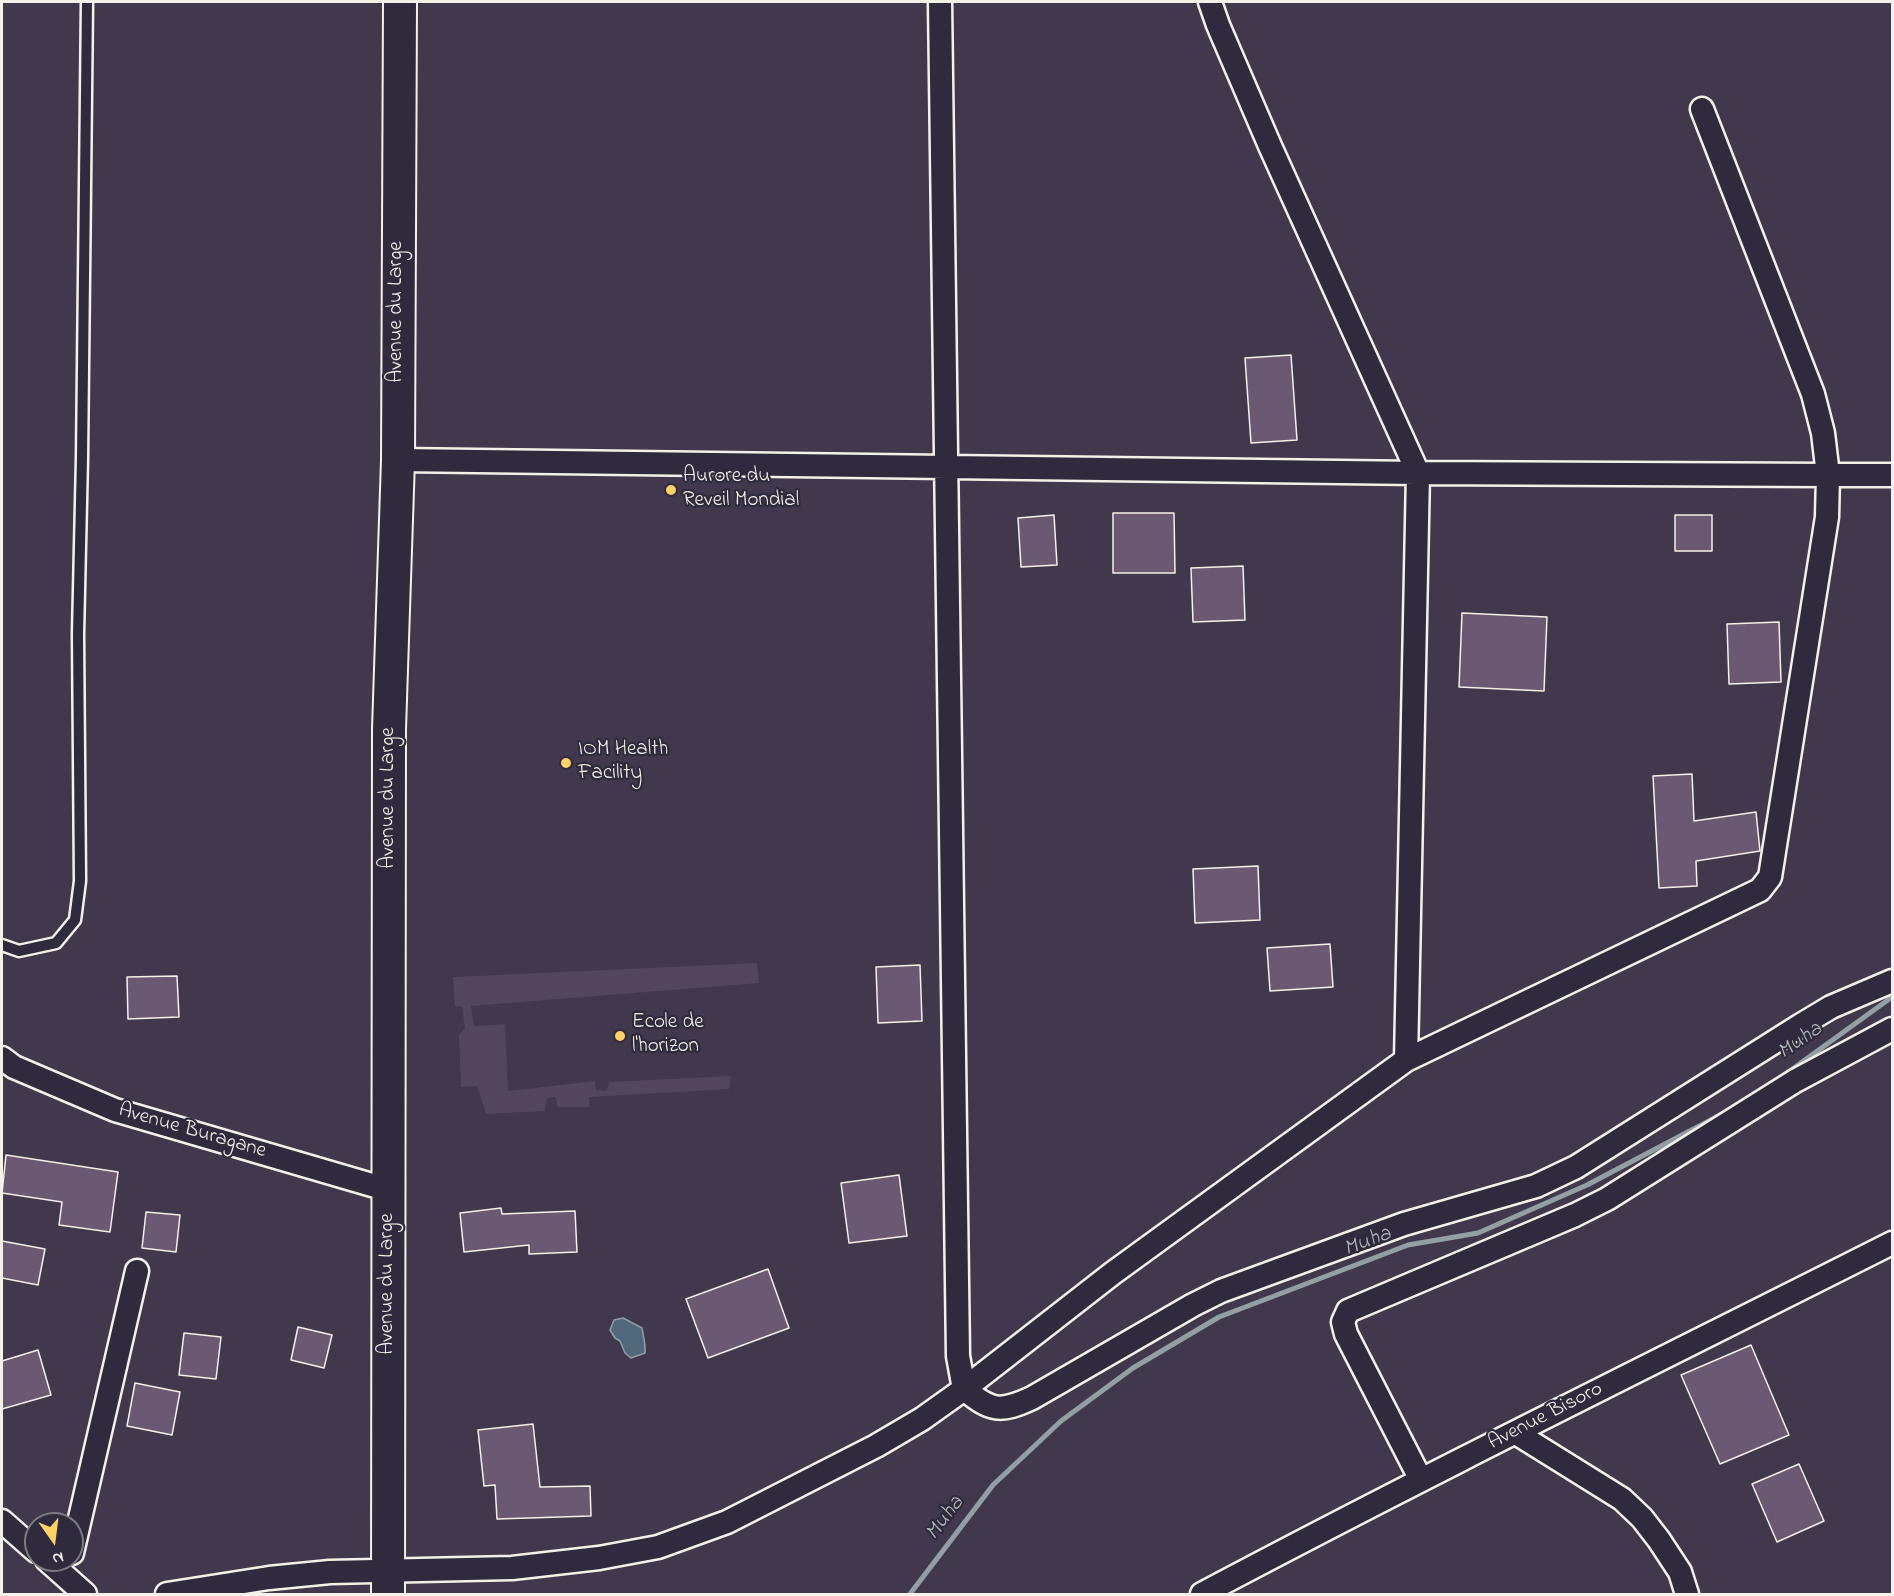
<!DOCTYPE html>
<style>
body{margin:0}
#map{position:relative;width:1894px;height:1596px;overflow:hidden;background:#41384d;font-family:"Indie Flower",sans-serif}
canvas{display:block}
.frame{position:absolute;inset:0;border:3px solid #f4f1e8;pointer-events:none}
.north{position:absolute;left:24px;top:1512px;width:60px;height:60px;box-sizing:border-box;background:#2f2a3d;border:2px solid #7e7a81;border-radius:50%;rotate:166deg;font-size:16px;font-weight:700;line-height:24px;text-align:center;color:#f4f1e8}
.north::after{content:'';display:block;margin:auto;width:21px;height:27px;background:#ffd166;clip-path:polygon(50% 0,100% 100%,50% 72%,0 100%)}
</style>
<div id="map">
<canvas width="1894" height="1596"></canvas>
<div class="frame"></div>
<div class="north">N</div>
</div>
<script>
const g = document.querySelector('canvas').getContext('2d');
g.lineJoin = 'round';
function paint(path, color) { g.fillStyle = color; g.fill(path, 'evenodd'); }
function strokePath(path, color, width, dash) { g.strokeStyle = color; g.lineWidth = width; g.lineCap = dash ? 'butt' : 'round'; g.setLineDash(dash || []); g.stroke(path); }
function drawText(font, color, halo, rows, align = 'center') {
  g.font = font + ' "Indie Flower",sans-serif'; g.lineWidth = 4.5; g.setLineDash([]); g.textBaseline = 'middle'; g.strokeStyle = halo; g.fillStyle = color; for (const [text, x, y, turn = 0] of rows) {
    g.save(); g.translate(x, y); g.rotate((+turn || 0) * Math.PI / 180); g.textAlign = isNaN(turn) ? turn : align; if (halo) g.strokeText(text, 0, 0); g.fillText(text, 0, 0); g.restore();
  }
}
paint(new Path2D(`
 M757 963 759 983 471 1006 474 1026 505 1024 508 1091 595 1081 596 1090 607 1091 609 1082 731 1076 729 1089 589 1097 590 1107H558L555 1097 547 1098 545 1111 486 1114 477 1086 461 1087 459 1035 465 1028 462 1007 455 1006 453 977Z`), '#51465b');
const water = new Path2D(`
 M623 1318 642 1328C643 1334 646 1347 645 1353L631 1358 625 1353 620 1341 615 1338 610 1330 614 1320Z`);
paint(water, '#506879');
strokePath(water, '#929fa5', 1.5);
strokePath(new Path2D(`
 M1780 1078 1892 997
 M910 1594 993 1485 1061 1421 1133 1368 1219 1317 1408 1245 1478 1233 1587 1185 1724 1113`), '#929fa5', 5);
const building = new Path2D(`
 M1291 355 1297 440 1251 443 1245 358Z
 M1113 513H1174L1175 573H1113Z
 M1054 515 1057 565 1021 567 1018 518Z
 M1675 515H1712V551H1675Z
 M1243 566 1245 620 1193 622 1191 568Z
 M1462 613 1547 617 1544 691 1459 687Z
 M1779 622 1781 682 1729 684 1727 624Z
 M1692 774 1694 821 1756 812 1760 851 1696 861 1697 886 1659 888 1653 776Z
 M1258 866 1260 920 1195 923 1193 869Z
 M1330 944 1333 987 1270 991 1267 948Z
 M920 965 922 1021 878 1023 876 967Z
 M177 976 179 1017 128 1019 127 977Z
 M6 1155 118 1172 110 1232 59 1225 62 1202 2 1193Z
 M899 1175 907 1236 849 1243 841 1183Z
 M501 1208 502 1214 575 1211 577 1252 529 1254V1245L464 1252 460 1213Z
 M146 1212 180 1215 176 1252 142 1248Z
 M2 1241 45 1249 38 1285 2 1278Z
 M768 1269 789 1328 708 1358 686 1299Z
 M298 1327 332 1335 324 1368 291 1360Z
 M184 1333 221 1337 216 1379 179 1375Z
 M1751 1345 1789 1435 1720 1464 1681 1375Z
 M38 1350 51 1395 2 1409V1361Z
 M135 1383 180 1392 172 1435 127 1426Z
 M533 1424 540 1487 590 1486 591 1516 497 1519 495 1485 484 1486 478 1430Z
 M1799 1464 1824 1521 1777 1542 1752 1484Z`);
paint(building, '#6b5973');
strokePath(building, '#f4f1e8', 1.5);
const lane = new Path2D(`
 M2 945 19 951 56 943 75 920 80 881 78 634 82 458 87 2`);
const street = new Path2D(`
 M940 2 958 1356 964 1389C991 1411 1000 1413 1032 1398L1193 1305 1221 1291 1404 1224 1536 1186 1576 1167 1801 1025 1831 1007 1892 981
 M1210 2 1218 25 1270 146 1418 473 1406 1060
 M398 460 1418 473 1828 475 1823 433 1813 394 1702 109
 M2 1058 14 1067 115 1110 389 1190
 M1516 1433 1622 1499 1642 1518 1659 1540 1680 1572 1687 1594
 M1421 1480 1346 1334 1343 1322 1348 1311 1575 1215 1607 1199 1795 1081 1892 1029
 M2 1521 36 1551
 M72 1553 137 1271
 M47 1560 85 1594
 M167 1594 269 1578 330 1572 512 1568 599 1558 658 1547 727 1522 876 1446 922 1419 964 1389 1113 1273 1406 1060 1760 890 1770 877 1827 517 1828 475H1892
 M1202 1594C1430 1473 1662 1359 1892 1243`);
const secondary = new Path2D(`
 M388 1594 389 729 398 460 400 2`);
strokePath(lane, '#f4f1e8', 15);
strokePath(street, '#f4f1e8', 27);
strokePath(secondary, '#f4f1e8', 36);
strokePath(lane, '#2f2a3d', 10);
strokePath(street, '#2f2a3d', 22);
strokePath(secondary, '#2f2a3d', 32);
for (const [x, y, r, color] of [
 [671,490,6,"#ffd166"],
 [566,763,6,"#ffd166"],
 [620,1036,6,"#ffd166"]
]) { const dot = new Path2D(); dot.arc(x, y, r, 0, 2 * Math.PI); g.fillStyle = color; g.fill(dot); strokePath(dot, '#2f2a3d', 2); }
drawText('21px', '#f4f1e8', '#2f2a3d', [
 ["Avenue du Large",398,312,-90],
 ["Avenue du Large",390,798,-90],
 ["Avenue Buragane",192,1132,16],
 ["Avenue du Large",389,1284,-90],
 ["Avenue Bisoro",1546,1417,-27]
]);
drawText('21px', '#f4f1e8', '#2f2a3d', [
 ["Aurore du",683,478],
 ["Reveil Mondial",683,502],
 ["IOM Health",578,751],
 ["Facility",578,775],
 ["Ecole de",632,1024],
 ["l'horizon",632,1048]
], 'left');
drawText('italic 22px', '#b2babc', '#2f2a3d', [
 ["Muha",1801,1042,-35],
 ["Muha",1368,1243,-21],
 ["Muha",946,1519,-53]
]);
</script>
